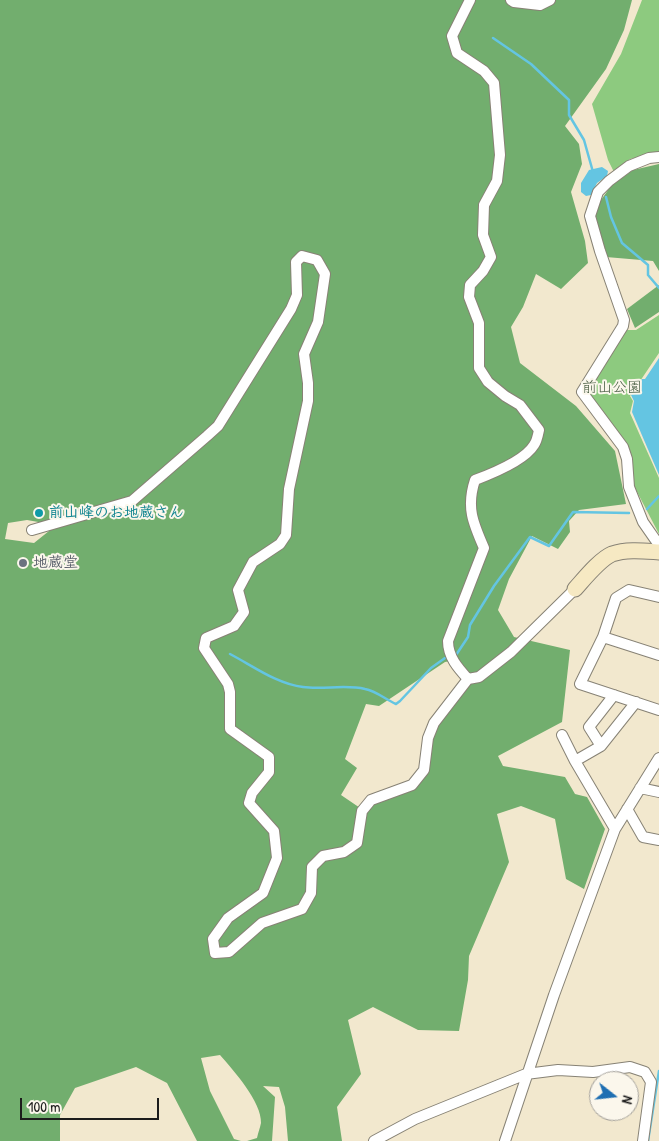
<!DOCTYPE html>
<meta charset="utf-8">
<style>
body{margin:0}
#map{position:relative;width:659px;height:1141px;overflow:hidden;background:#f2e8ce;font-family:"Patrick Hand",sans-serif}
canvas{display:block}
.north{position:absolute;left:589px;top:1071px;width:50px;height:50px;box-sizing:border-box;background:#fbf7ec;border:1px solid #a29f99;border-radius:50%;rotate:106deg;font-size:14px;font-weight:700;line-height:20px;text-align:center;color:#1c1c1c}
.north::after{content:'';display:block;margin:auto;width:18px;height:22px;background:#1f6fb2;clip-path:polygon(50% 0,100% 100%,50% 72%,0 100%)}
.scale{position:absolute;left:20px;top:1098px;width:139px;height:22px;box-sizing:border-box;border:2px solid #1c1c1c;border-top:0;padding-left:6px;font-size:15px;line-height:18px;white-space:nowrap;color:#1c1c1c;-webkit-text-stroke:4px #fbf7ec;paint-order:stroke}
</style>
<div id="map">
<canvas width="659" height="1141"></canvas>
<div class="north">N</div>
<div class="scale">100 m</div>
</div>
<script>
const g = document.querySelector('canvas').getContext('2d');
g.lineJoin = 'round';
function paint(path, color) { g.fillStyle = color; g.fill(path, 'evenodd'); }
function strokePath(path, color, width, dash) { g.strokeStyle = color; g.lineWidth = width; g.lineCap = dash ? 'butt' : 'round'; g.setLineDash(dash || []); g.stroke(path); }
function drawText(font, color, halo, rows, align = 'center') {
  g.font = font + ' "Patrick Hand","Klee One",sans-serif'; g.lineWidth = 4; g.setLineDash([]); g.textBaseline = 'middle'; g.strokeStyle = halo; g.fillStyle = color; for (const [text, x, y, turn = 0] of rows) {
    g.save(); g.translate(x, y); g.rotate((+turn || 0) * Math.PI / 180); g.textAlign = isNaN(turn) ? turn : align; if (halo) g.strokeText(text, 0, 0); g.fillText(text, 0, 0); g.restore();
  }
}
paint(new Path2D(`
 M642 0H659V153L630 159 614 172 608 160 592 104 621 54Z
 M659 315V353L630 396 633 401 630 413 659 478V534L634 486 630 453 625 441 589 394 590 386 626 330H636Z`), '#8dca7f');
paint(new Path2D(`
 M0 0H632L624 30 606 69 565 126 579 144 582 164 571 192 585 241 588 263 561 289 536 274 523 307 511 327 520 363 576 406 615 451 626 504 579 510 569 521 570 532 558 549 532 536 509 579 498 610 514 637 570 650 562 722 498 756 503 766 565 777 575 794 587 797 605 829 584 889 566 879 555 819 521 806 497 814 509 862 469 956 468 980 459 1031 418 1030 373 1007 348 1020 361 1074 337 1107 342 1141H288L285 1107 279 1087 263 1086 275 1097 272 1141H247L257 1138C258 1133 260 1128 261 1123 262 1102 233 1070 220 1055L201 1058 210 1091 234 1139 241 1141H197L167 1083 136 1067 75 1088 60 1115V1141H0ZM27 520 44 523 49 531 34 543 5 539 8 523ZM456 660 473 681 438 724 413 789 374 804 366 812 341 795 357 768 345 759 366 704 379 706 445 662Z
 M659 164V271L653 261 606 257 595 213 601 200 611 186 633 170Z
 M659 285V312L635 328 627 309Z`), '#72ae6e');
paint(new Path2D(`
 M602 167 608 171 607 176 597 183 591 195 586 196 581 192V183L589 170Z
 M659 358V475L632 412 634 401 631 395 642 379H645Z`), '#64c5e2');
strokePath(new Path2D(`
 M493 38 531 64 569 100V115L584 140 593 172
 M606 197 611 217 622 243 648 265V275L659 288
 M647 509 659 496
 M230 654C253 666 277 684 303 687 323 690 345 684 365 689 376 691 385 699 396 704L400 701 431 668 445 658
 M456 655 468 637 470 625 494 586 530 537 549 546 573 512 629 513
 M648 1141 659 1071`), '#64c5e2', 2.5);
const street = new Path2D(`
 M470 0 452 36 457 53 484 71 494 83 500 155 497 181 484 205 483 235 491 257 483 271 470 285 469 297 479 323V368L488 382 505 396 520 405 539 430C538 435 537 441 534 445 525 460 491 474 475 480 466 507 473 523 484 548L448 641C448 657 458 668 468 679L479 677 511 652 575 589
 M511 0 514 2 540 5 550 0
 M659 157 649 158 629 166 609 181 598 192 590 216 600 251 624 320 623 326 582 392 623 447 627 459 629 487 643 522 659 545
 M32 530 132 501 207 436 218 426 291 309 297 295 296 262 302 256 317 260 325 274 318 322 304 354 308 383V401L289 489 286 535 280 544 253 562 238 590 244 612 234 626 206 638 204 648 228 684 230 692V729L269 757V772L252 793 249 803 274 831 277 858 263 893 228 918 213 939 215 953 229 952 262 923 302 909 311 893 312 867 323 856 344 852 357 843 362 811 371 800 412 785 424 770 428 738 434 723 468 679
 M659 597 629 590 616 598 603 637 580 684 659 710
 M603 637 659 655
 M562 735 575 761 615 829
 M601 746 589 727 614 695
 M575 761 601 746 636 702
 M640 788 659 792
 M627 809 643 837 659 840
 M374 1141 415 1119 526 1074 558 1070 593 1072 630 1067 645 1072 651 1082 643 1141
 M505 1141 554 995 615 829 659 758`);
const secondary = new Path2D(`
 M575 589C584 579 600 559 612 554 627 549 644 551 659 552`);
strokePath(street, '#878275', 12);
strokePath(secondary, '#878275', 17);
strokePath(street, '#fff', 10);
strokePath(secondary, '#f6e9c3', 15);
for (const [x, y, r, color] of [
 [39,513,5,"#0f9aa8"],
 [23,563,5,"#6b7280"]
]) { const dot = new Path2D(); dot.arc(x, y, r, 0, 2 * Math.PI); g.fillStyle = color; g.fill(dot); strokePath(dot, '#fbf7ec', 2); }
drawText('15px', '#44593f', '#fbf7ec', [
 ["前山公園",612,388]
]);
drawText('bold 15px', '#0d838f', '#fbf7ec', [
 ["前山峰のお地蔵さん",49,513]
], 'left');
drawText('bold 15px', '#5b616d', '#fbf7ec', [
 ["地蔵堂",33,563]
], 'left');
</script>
